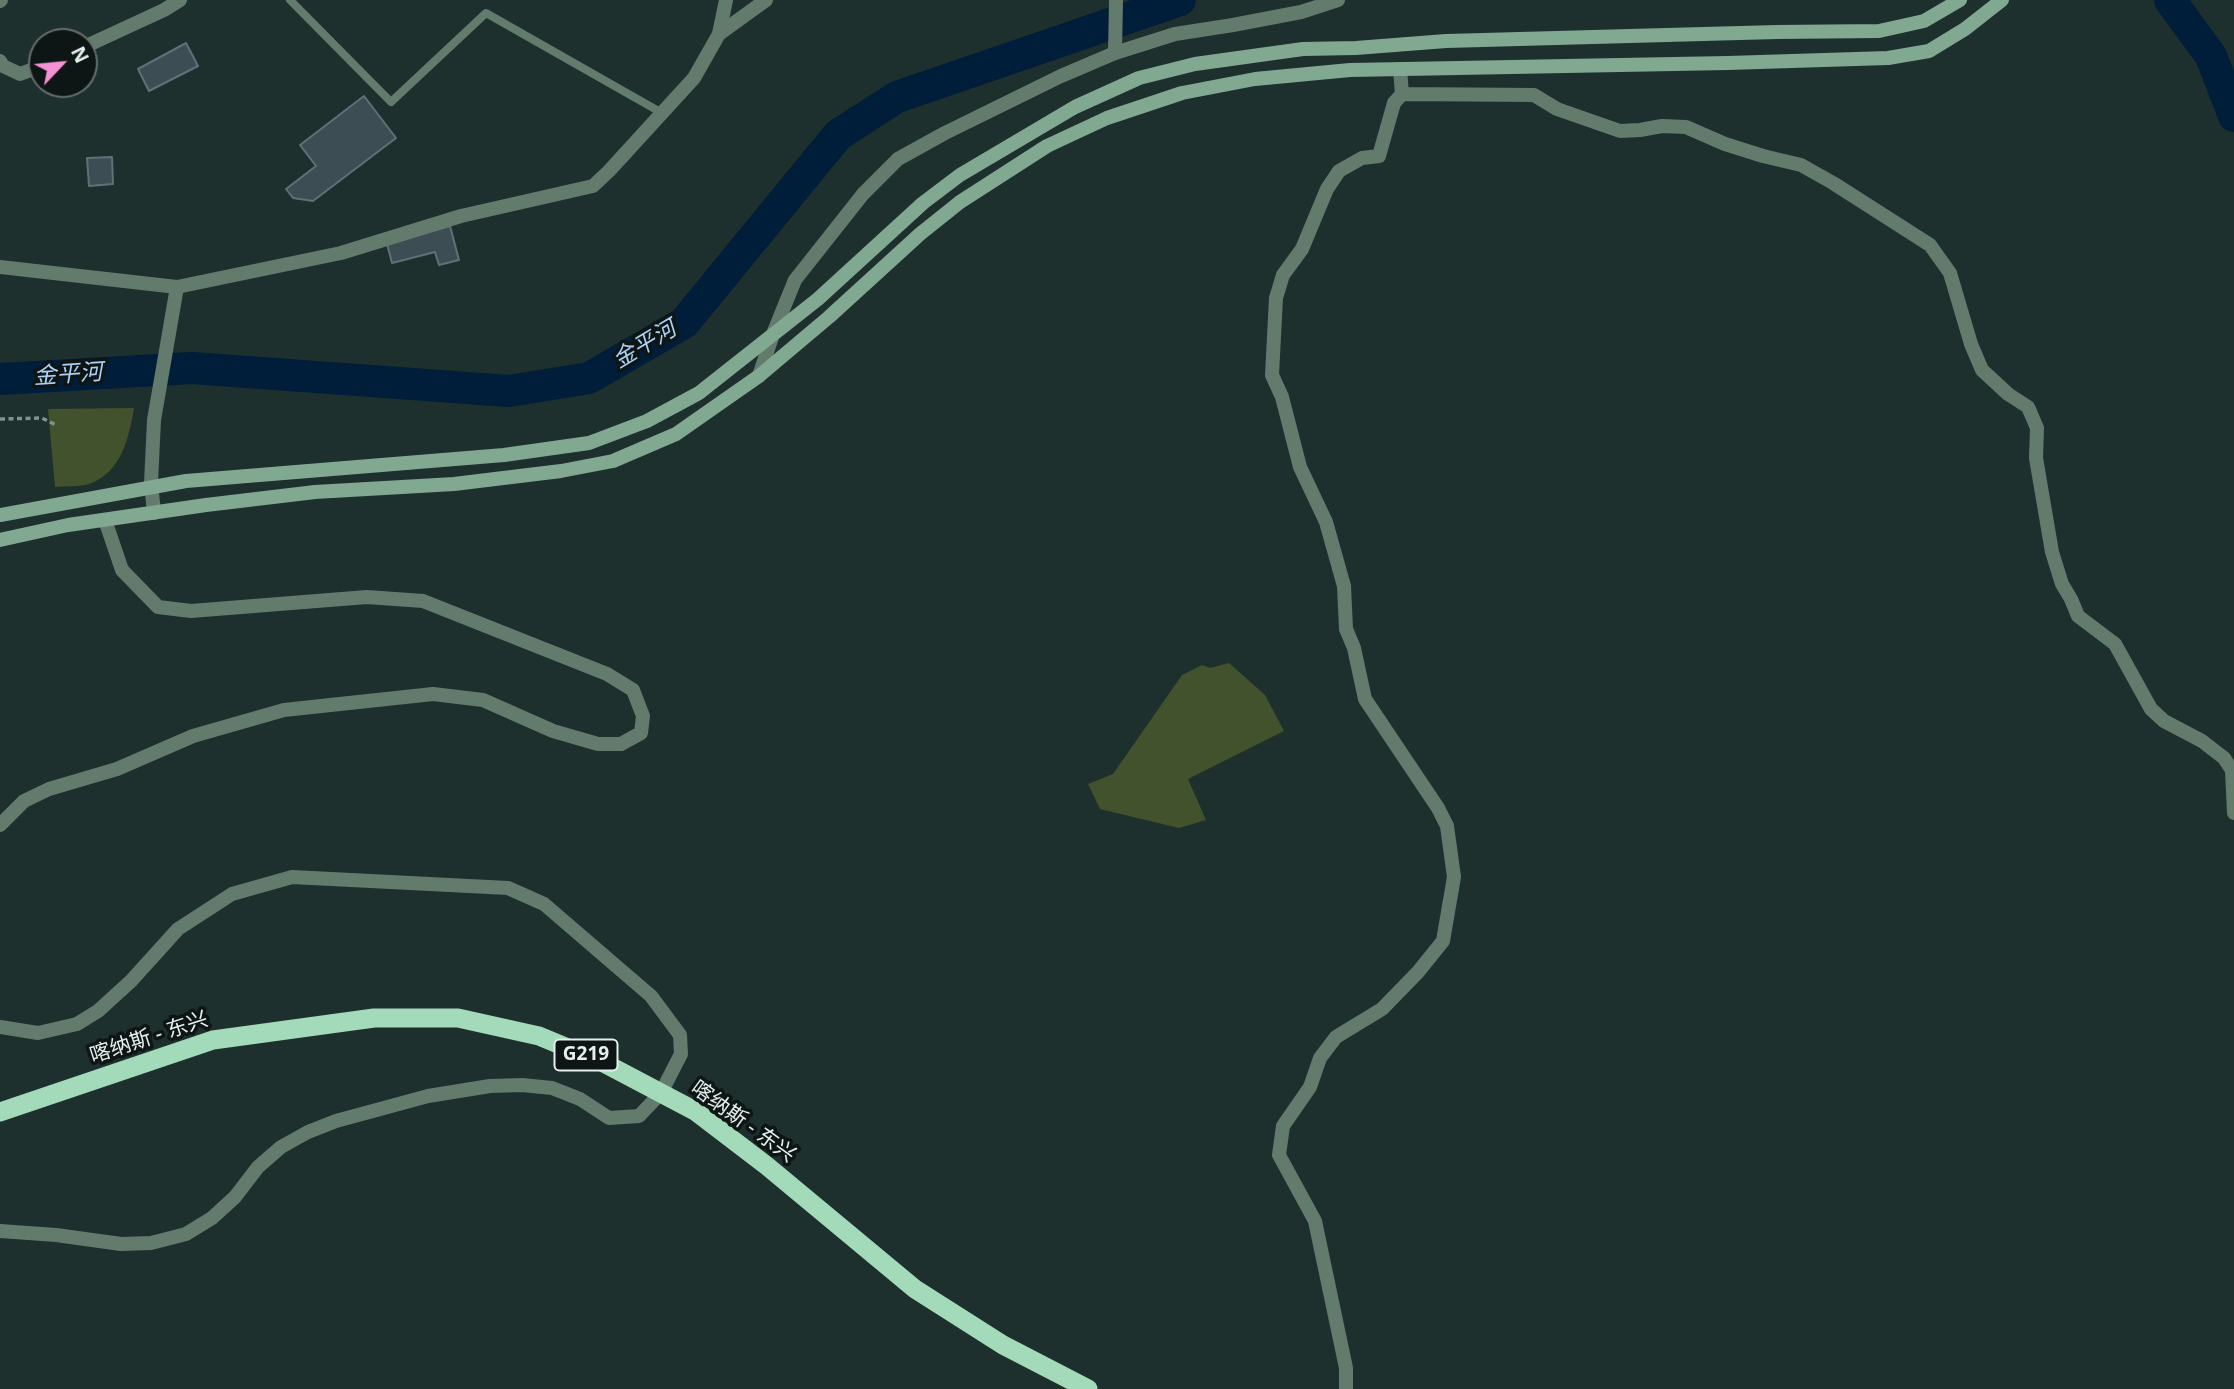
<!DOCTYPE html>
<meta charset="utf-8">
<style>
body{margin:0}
#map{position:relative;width:2234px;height:1389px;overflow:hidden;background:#1d302e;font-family:"Noto Sans",sans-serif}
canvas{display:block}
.north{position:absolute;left:28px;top:28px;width:70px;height:70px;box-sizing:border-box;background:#0e1615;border:2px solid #646d6c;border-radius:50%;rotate:64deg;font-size:19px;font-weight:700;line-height:28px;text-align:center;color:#e4efee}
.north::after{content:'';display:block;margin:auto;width:24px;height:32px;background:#f491d4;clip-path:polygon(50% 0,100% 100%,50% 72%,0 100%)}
</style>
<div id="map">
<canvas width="2234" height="1389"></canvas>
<div class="north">N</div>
</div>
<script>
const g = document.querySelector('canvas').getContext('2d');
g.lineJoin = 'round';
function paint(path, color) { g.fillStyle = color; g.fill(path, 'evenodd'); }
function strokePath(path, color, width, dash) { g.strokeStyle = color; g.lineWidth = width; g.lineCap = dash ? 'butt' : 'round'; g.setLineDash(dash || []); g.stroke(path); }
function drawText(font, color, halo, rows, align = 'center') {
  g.font = font + ' "Noto Sans","Noto Sans SC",sans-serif'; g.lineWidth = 7; g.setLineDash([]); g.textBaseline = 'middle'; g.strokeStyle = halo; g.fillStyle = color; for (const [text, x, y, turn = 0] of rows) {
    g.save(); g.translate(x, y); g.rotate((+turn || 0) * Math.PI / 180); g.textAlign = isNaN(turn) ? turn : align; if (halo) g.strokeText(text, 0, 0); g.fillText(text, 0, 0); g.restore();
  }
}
paint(new Path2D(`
 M134 408C129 438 121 473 89 484 79 487 66 486 55 487L48 409Z
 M1229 663 1265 695 1284 731 1188 779 1206 820 1179 828 1100 809 1088 784 1113 774 1182 675 1202 665 1210 668Z`), '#42522d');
strokePath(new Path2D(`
 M2170 0 2211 56 2234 116
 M0 379 192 368 509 391 589 378 684 323 838 135 897 97 1180 0`), '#001d39', 32);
const building = new Path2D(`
 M186 43 198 66 149 91 138 69Z
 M364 96 396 138 313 201 293 198 286 189 316 166 300 145Z
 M112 157 113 184 89 186 87 158Z
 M450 226 459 260 439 265 435 252 392 263 387 244Z`);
paint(building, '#3c4d53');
strokePath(building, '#5f7177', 2);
strokePath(new Path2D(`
 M0 419 42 418 56 425`), '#839190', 3.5, [5, 3.5]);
strokePath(new Path2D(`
 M290 0 391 102 486 13 662 113`), '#637b6c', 8);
strokePath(new Path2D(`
 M719 34 726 0
 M1115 53 1116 0
 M1400 69 1402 94
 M0 825 24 801 49 789 117 769 193 736 284 710 433 694 483 700 553 731 598 744H621L641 733 643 716 633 690 607 674 423 601 367 597 191 611 158 607 122 570 105 520
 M0 1027 38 1033 77 1024 98 1011 131 981 178 929 232 894 292 877 508 888 544 904 651 996 680 1035 681 1054 661 1093
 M1346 1389V1368L1315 1221 1279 1155 1283 1126 1310 1087 1320 1058 1336 1037 1382 1009 1418 972 1443 941 1454 877 1447 826 1438 808 1365 699 1354 648 1346 629 1344 586 1326 522 1300 467 1282 397 1272 375 1276 298 1283 275 1302 249 1327 189 1339 171 1362 158 1379 156 1394 103 1402 94 1534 95 1557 109 1620 131 1640 130 1662 126 1686 127 1725 144 1763 156 1801 165 1833 183 1930 245 1950 273 1971 344 1982 370 2008 394 2028 407 2037 428 2036 458 2052 552 2062 584 2071 599 2078 616 2115 644 2151 709 2164 721 2202 741 2224 758 2232 770 2234 813`), '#637b6c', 14);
strokePath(new Path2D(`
 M0 1 1 0
 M84 47 164 10 180 0
 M0 61 3 66 20 74 42 66
 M0 267 177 287 341 253 461 216 593 186 609 171 694 78 719 34 766 0
 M759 376 773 334 795 280 863 194 898 159 945 133 1061 76 1115 53 1175 34 1233 25 1301 12 1338 0
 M154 513 151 483 154 420 177 287
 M0 1231 56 1235 121 1244 151 1243 186 1234 212 1218 235 1197 258 1167 281 1147 308 1132 336 1121 428 1096 490 1086 522 1085 552 1088 580 1099 609 1118 639 1116 661 1093`), '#637b6c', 14);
strokePath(new Path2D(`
 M0 515 186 481 504 455 589 443 647 421 699 393 818 299 923 203 960 175 1075 107 1139 78 1195 64 1303 49 1356 48 1446 41 1777 32 1879 31 1924 21 1960 0
 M0 540 68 525 206 505 315 492 454 484 561 471 613 461 676 434 759 376 829 317 920 234 960 202 1047 146 1107 118 1182 93 1255 79 1350 70 1728 63 1888 58 1929 51 1965 29 2002 0`), '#81a891', 14);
strokePath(new Path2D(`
 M0 1112 213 1040 374 1018H458L539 1036 604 1063 695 1111 767 1166 915 1289 1003 1345 1088 1389`), '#a3daba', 19);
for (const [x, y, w] of [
 [586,1055,63]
]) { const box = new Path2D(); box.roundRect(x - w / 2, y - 15.5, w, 31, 5); g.fillStyle = '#0e1615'; g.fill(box); strokePath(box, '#e4efee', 2); }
drawText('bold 19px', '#e4efee', null, [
 ["G219",586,1055]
]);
drawText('21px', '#e4efee', '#0e1615', [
 ["喀纳斯 - 东兴",149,1038,-18],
 ["喀纳斯 - 东兴",743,1122,36]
]);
drawText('italic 23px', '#acd1f7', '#0e1615', [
 ["金平河",645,345,-31],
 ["金平河",68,375,-4]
]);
</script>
